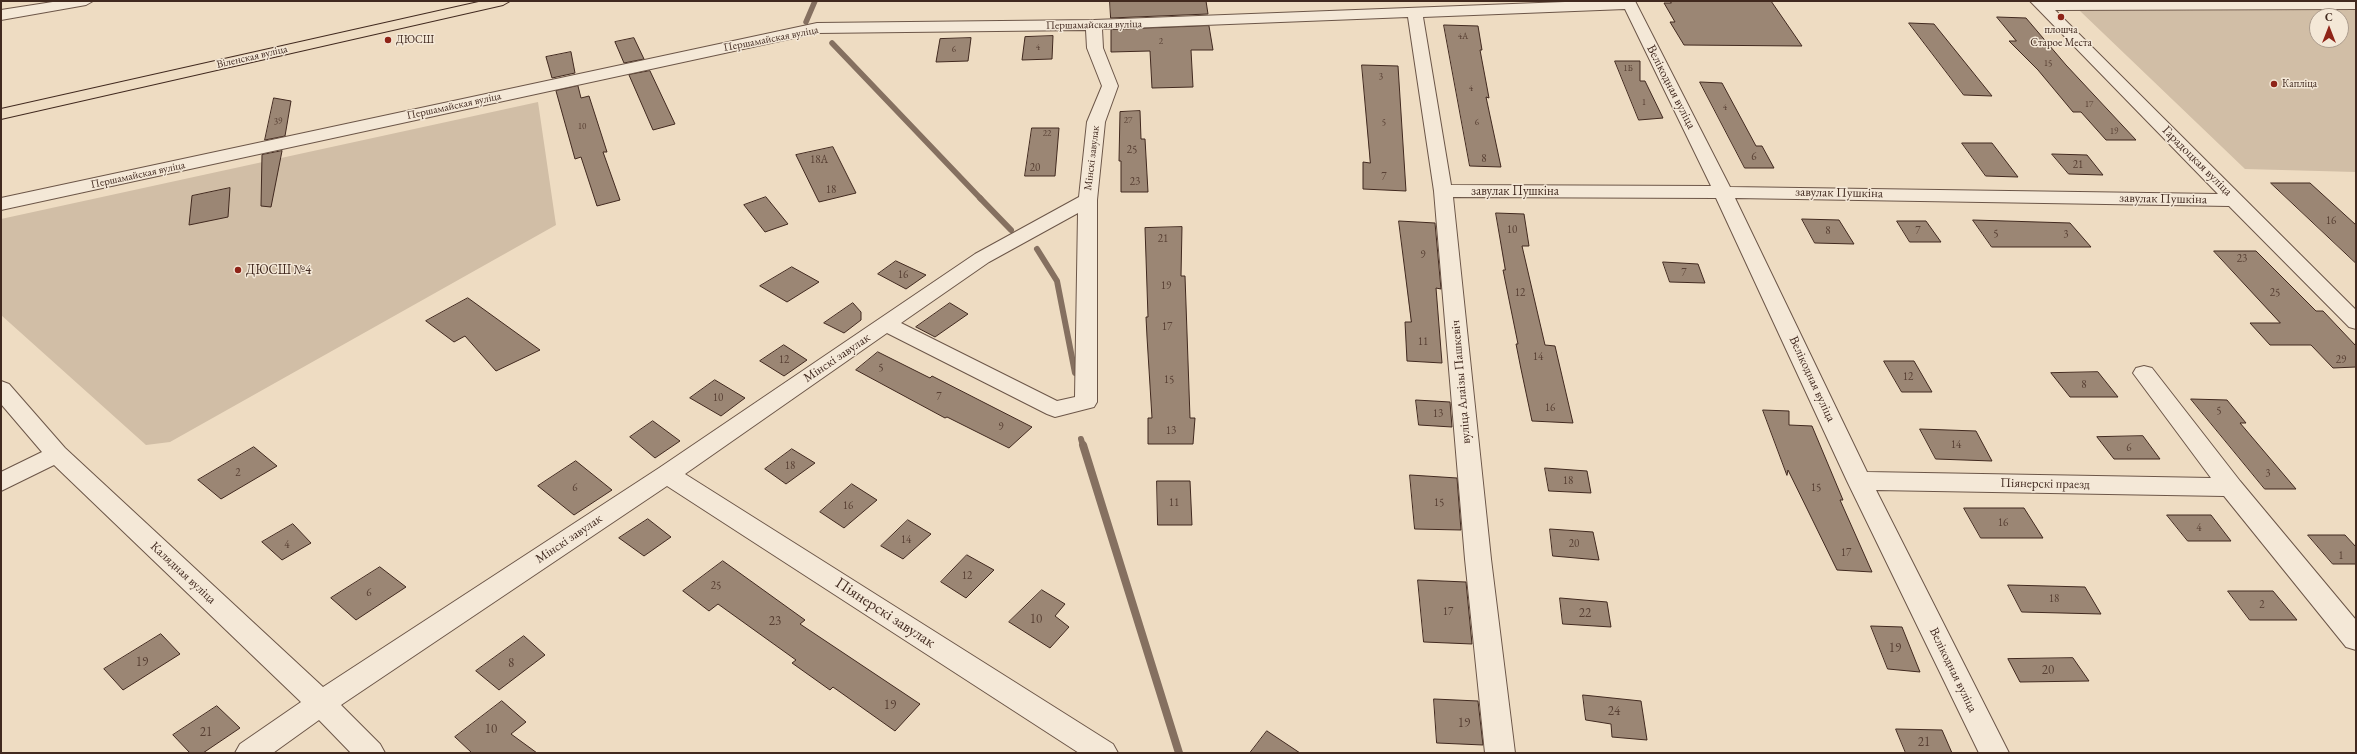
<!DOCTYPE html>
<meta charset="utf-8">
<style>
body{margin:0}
#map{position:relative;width:2357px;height:754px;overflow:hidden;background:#eedcc2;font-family:"EB Garamond",serif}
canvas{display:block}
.frame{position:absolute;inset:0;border:2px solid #41291f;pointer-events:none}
.north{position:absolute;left:2309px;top:8px;width:40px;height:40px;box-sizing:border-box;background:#f4e8d7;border:1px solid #ac9c8d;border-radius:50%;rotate:0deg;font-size:11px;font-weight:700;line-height:16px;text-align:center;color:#41291f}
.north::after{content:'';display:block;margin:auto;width:14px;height:18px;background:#8f2418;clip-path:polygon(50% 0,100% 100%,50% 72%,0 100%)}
</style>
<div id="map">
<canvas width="2357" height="754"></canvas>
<div class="frame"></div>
<div class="north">С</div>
</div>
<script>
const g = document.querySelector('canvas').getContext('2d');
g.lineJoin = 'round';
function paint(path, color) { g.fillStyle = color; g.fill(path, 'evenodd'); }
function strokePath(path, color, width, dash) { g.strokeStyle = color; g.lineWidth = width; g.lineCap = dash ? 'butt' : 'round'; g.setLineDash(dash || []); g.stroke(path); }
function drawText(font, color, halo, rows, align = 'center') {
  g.font = font + ' "EB Garamond",serif'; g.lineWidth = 3; g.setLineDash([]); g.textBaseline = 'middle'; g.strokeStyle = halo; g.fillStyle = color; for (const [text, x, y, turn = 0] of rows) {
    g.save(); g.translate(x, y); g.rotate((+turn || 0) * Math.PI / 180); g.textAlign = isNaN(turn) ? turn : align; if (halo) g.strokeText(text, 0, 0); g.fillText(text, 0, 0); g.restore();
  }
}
paint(new Path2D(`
 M2356 10V172L2245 169 2080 11ZM2317 16H2341V40H2317Z
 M538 102 556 225 170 442 146 445 1 315V219Z`), '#d1bea6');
strokePath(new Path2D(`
 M806 22 815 1
 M832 43 981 199`), '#857060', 5.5);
strokePath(new Path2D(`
 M980 198 1011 230
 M1037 249 1057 281 1075 373
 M1081 439 1083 446`), '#857060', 6);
strokePath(new Path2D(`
 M1083 445 1179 753`), '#857060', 8);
const building = new Path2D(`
 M1110 1H1206L1208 14 1111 18Z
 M1670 1H1771L1802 46 1684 45 1670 22H1675L1664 3H1671Z
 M1997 17 2026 18 2066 65 2136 140H2106L2081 112H2073L2038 70 2009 41H2016Z
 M1909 23 1934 24 1992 96 1964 95Z
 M1444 25 1478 26 1482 50H1480L1489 98 1486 97 1501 167 1470 166Z
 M1209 26 1213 50H1191L1193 87 1152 88 1150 51 1111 52V30Z
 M1053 36 1052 59 1022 60 1025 37Z
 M634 38 644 59 624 63 615 42Z
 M971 38 968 61 936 62 940 39Z
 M571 52 575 73 552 78 546 57Z
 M1615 61H1640V81H1645L1663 118 1639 120Z
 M1362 65 1398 66 1406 191 1363 189V162L1370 163Z
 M650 71 675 124 653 130 629 75Z
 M1700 82 1722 83 1756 146H1762L1774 168H1745Z
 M578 86 581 98 589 96 607 152H603L620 200 597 206 581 157 575 159 556 91Z
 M274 98 291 101 285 136 265 140Z
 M1140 111 1141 139H1145L1148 192H1121V161H1119L1120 112Z
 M1032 128H1059L1055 176H1025Z
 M1962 143H1992L2018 177 1986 176Z
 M833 147 856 193 819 202 796 155Z
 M282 151 271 207 261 206 262 155Z
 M2052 154 2087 155 2103 175 2069 174Z
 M2271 183H2310L2356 225V263Z
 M230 188 228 217 189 225 192 196Z
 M766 197 788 224 765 232 744 205Z
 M1496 213 1524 214 1529 246H1522L1545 345 1555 346 1573 423 1532 421 1521 369 1516 344H1518L1503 270H1505Z
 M1802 219 1839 220 1854 244 1815 243Z
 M1973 220 2070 223 2091 247H1992Z
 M1399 221 1435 223 1441 289 1436 288 1442 363 1407 361 1405 322H1411Z
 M1897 221H1926L1941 242H1910Z
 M1182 227 1181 276H1185L1190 418H1195L1193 444H1148V418H1152L1147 337 1146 317H1148L1145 228Z
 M2214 251H2256L2316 311H2323L2356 346V367L2333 368 2311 345H2270L2250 323H2280Z
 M896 261 926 275 906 289 878 274Z
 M1663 262 1698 264 1705 283 1670 282Z
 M792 267 819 282 787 302 760 286Z
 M468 298 540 350 496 371 465 336 454 342 426 321Z
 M853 303 861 312V320L844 333 824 323Z
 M950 303 968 314 935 337 916 327Z
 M784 345 807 360 784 376 760 361Z
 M878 352 930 378 932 376 1032 427 1009 448 947 417 945 418 856 370Z
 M1884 361H1914L1932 392H1902Z
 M2098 372 2118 397H2070L2051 373Z
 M715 380 745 398 721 416 690 398Z
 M2191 399 2227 400 2246 423H2240L2296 489H2265Z
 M1416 400 1450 402 1452 427 1419 425Z
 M1763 410 1789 411V425L1812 426 1843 500H1840L1872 572 1837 570 1788 470 1787 475Z
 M653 421 680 441 655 458 630 437Z
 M1920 429 1976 431 1992 461 1936 459Z
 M2143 436 2160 459H2114L2097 437Z
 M254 447 277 466 221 499 198 480Z
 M792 449 815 463 786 484 765 469Z
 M576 461 612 490 574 515 538 486Z
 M1545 468 1587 471 1591 493 1549 491Z
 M1410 475 1457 478 1461 530 1415 529Z
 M1157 481H1190L1192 525H1158Z
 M852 484 877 500 844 528 820 512Z
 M1964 508H2024L2043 538H1981Z
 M2167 515H2211L2231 541H2188Z
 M648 519 671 537 644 556 619 538Z
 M908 520 931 534 903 559 881 546Z
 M293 524 311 543 282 560 262 542Z
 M1550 529 1593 532 1599 560 1553 556Z
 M2308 535H2345L2356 547V564H2333Z
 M967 555 994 570 966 598 941 582Z
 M723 561 805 620 800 624 920 704 895 731 833 687 830 690 792 663 796 660 718 604 709 611 683 591Z
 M380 567 406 587 356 620 331 598Z
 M1418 580 1466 582 1472 644 1424 642Z
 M2008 585 2085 587 2101 614 2022 612Z
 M1042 590 1065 604 1055 616 1069 627 1050 648 1009 622Z
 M2228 591H2273L2297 620H2250Z
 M1560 598 1607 602 1611 627 1563 624Z
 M1871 626 1902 627 1920 672 1888 669Z
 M161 634 180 654 123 690 104 669Z
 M524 636 545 655 499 690 476 671Z
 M2073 658 2089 681 2020 682 2008 659Z
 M1583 695 1641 701 1647 740 1612 737 1611 724 1586 720Z
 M1434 699 1478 701 1483 745 1437 743Z
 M502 701 526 722 511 734 537 753H472L455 737Z
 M217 706 240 728 203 753H190L173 735Z
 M1896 729 1942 730 1952 753H1906Z
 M1267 731 1300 753H1250Z`);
paint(building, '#9b8674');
strokePath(building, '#41291f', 1);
const minor = new Path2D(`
 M59 1H93L86 5 1 20V10Z
 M1591 1H1635L1730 187 2218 194 2030 1H2356V9L2055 10 2356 310V329L2349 327 2229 206 1735 198 1867 472 2211 478 2133 373 2136 368 2144 366 2152 368 2240 481 2356 620V650L2346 647 2224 496 1876 490 2009 753H1979L1847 481 1716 198 1453 197 1491 559 1515 753H1485L1465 559 1434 191 1408 17 1102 29 1103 48 1118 86 1105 122 1097 200V402L1094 407 1055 417 1047 414 887 333 685 474 1113 744 1118 753H1079L667 486 341 705 380 744 385 753H351L319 720 273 753H235L240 744 301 702 54 465 1 491V472L42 452 1 404V381L9 384 65 448 323 687 659 468 975 254 1079 197 1087 122 1102 86 1087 48 1086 30 817 33 1 210V198L817 23 1094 20ZM1625 9 1711 186 1451 185 1423 17ZM1078 213 1075 397 1057 401 901 323 989 262Z`);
const major = new Path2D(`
 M483 1H510L503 5 1 119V109Z`);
strokePath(minor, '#6c5648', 2);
strokePath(major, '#41291f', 2);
paint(minor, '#f4e8d7');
paint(major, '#eedcc2');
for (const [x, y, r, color] of [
 [2061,17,4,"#8f2418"],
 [388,40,4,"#8f2418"],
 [2274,84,4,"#8f2418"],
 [238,270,4,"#8f2418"]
]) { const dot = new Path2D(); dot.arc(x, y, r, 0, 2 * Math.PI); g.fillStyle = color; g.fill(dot); strokePath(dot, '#f4e8d7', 1.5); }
drawText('9px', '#584034', null, [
 ["4А",1463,37],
 ["2",1161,42],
 ["4",1038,48],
 ["6",954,50],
 ["15",2048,64],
 ["1Б",1628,69],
 ["3",1381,77],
 ["4",1471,89],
 ["1",1644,103],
 ["17",2089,105],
 ["4",1725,108],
 ["27",1128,121],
 ["39",278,122],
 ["5",1384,123],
 ["6",1477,123],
 ["10",582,127],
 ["19",2114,132],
 ["22",1047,134]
]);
drawText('11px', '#41291f', '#f4e8d7', [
 ["Першамайская вуліца",1094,25,-1],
 ["Першамайская вуліца",771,39,-11],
 ["Віленская вуліца",252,57,-13],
 ["Першамайская вуліца",454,106,-12],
 ["Мінскі завулак",1092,158,-83],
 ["Першамайская вуліца",138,175,-12]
]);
drawText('11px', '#41291f', '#f4e8d7', [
 ["плошча",2061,30,"center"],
 ["Старое Места",2061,43,"center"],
 ["ДЮСШ",396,40],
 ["Капліца",2282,84]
], 'left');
drawText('11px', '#584034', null, [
 ["25",1132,150],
 ["6",1754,157],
 ["8",1484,159],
 ["18А",819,160],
 ["21",2078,165],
 ["20",1035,168],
 ["7",1384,177],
 ["23",1135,182],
 ["18",831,190],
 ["16",2331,221],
 ["10",1512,230],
 ["8",1828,231],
 ["7",1918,231],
 ["5",1996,234],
 ["3",2066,235],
 ["21",1163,239],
 ["9",1423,255],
 ["23",2242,259],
 ["7",1684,273],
 ["16",903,275],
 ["19",1166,286],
 ["12",1520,293],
 ["25",2275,293],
 ["17",1167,327],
 ["11",1423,342],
 ["14",1538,357],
 ["12",784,360],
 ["29",2341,360],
 ["5",881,368],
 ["12",1908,377],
 ["15",1169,380],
 ["8",2084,385],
 ["7",939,397],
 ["10",718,398],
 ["16",1550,408],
 ["5",2219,411],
 ["13",1438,414],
 ["9",1001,427],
 ["13",1171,431],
 ["14",1956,445],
 ["6",2129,448],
 ["18",790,466],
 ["2",238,473],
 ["3",2268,474],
 ["18",1568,481],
 ["6",575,488],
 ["15",1816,488],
 ["11",1174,503],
 ["15",1439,503],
 ["16",848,506],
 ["16",2003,523],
 ["4",2199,528],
 ["14",906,540],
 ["20",1574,544],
 ["4",287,545],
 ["17",1846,553],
 ["1",2341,556],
 ["12",967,576],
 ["25",716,586],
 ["6",369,593],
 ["18",2054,599],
 ["2",2262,605],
 ["17",1448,612]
]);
drawText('13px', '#41291f', '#f4e8d7', [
 ["Велікодная вуліца",1671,87,63],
 ["Гарадоцкая вуліца",2197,161,45],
 ["завулак Пушкіна",1515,191],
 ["завулак Пушкіна",1839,193,1],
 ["завулак Пушкіна",2163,199,1],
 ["Мінскі завулак",837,358,-34],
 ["Велікодная вуліца",1812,379,65],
 ["вуліца Алаізы Пашкевіч",1461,382,-95],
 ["Піянерскі праезд",2045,484,1],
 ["Мінскі завулак",569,539,-34],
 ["Калядная вуліца",183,573,43],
 ["Велікодная вуліца",1953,670,64]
]);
drawText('13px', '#41291f', '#f4e8d7', [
 ["ДЮСШ №4",246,270]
], 'left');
drawText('13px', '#584034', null, [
 ["22",1585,613],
 ["10",1036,619],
 ["23",775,621],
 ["19",1895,648],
 ["19",142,662],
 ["8",511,663],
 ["20",2048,670],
 ["19",890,705],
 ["24",1614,711],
 ["19",1464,723],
 ["10",491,729],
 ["21",206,732],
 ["21",1924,742]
]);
drawText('16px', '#41291f', '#f4e8d7', [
 ["Піянерскі завулак",885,613,33]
]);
</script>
